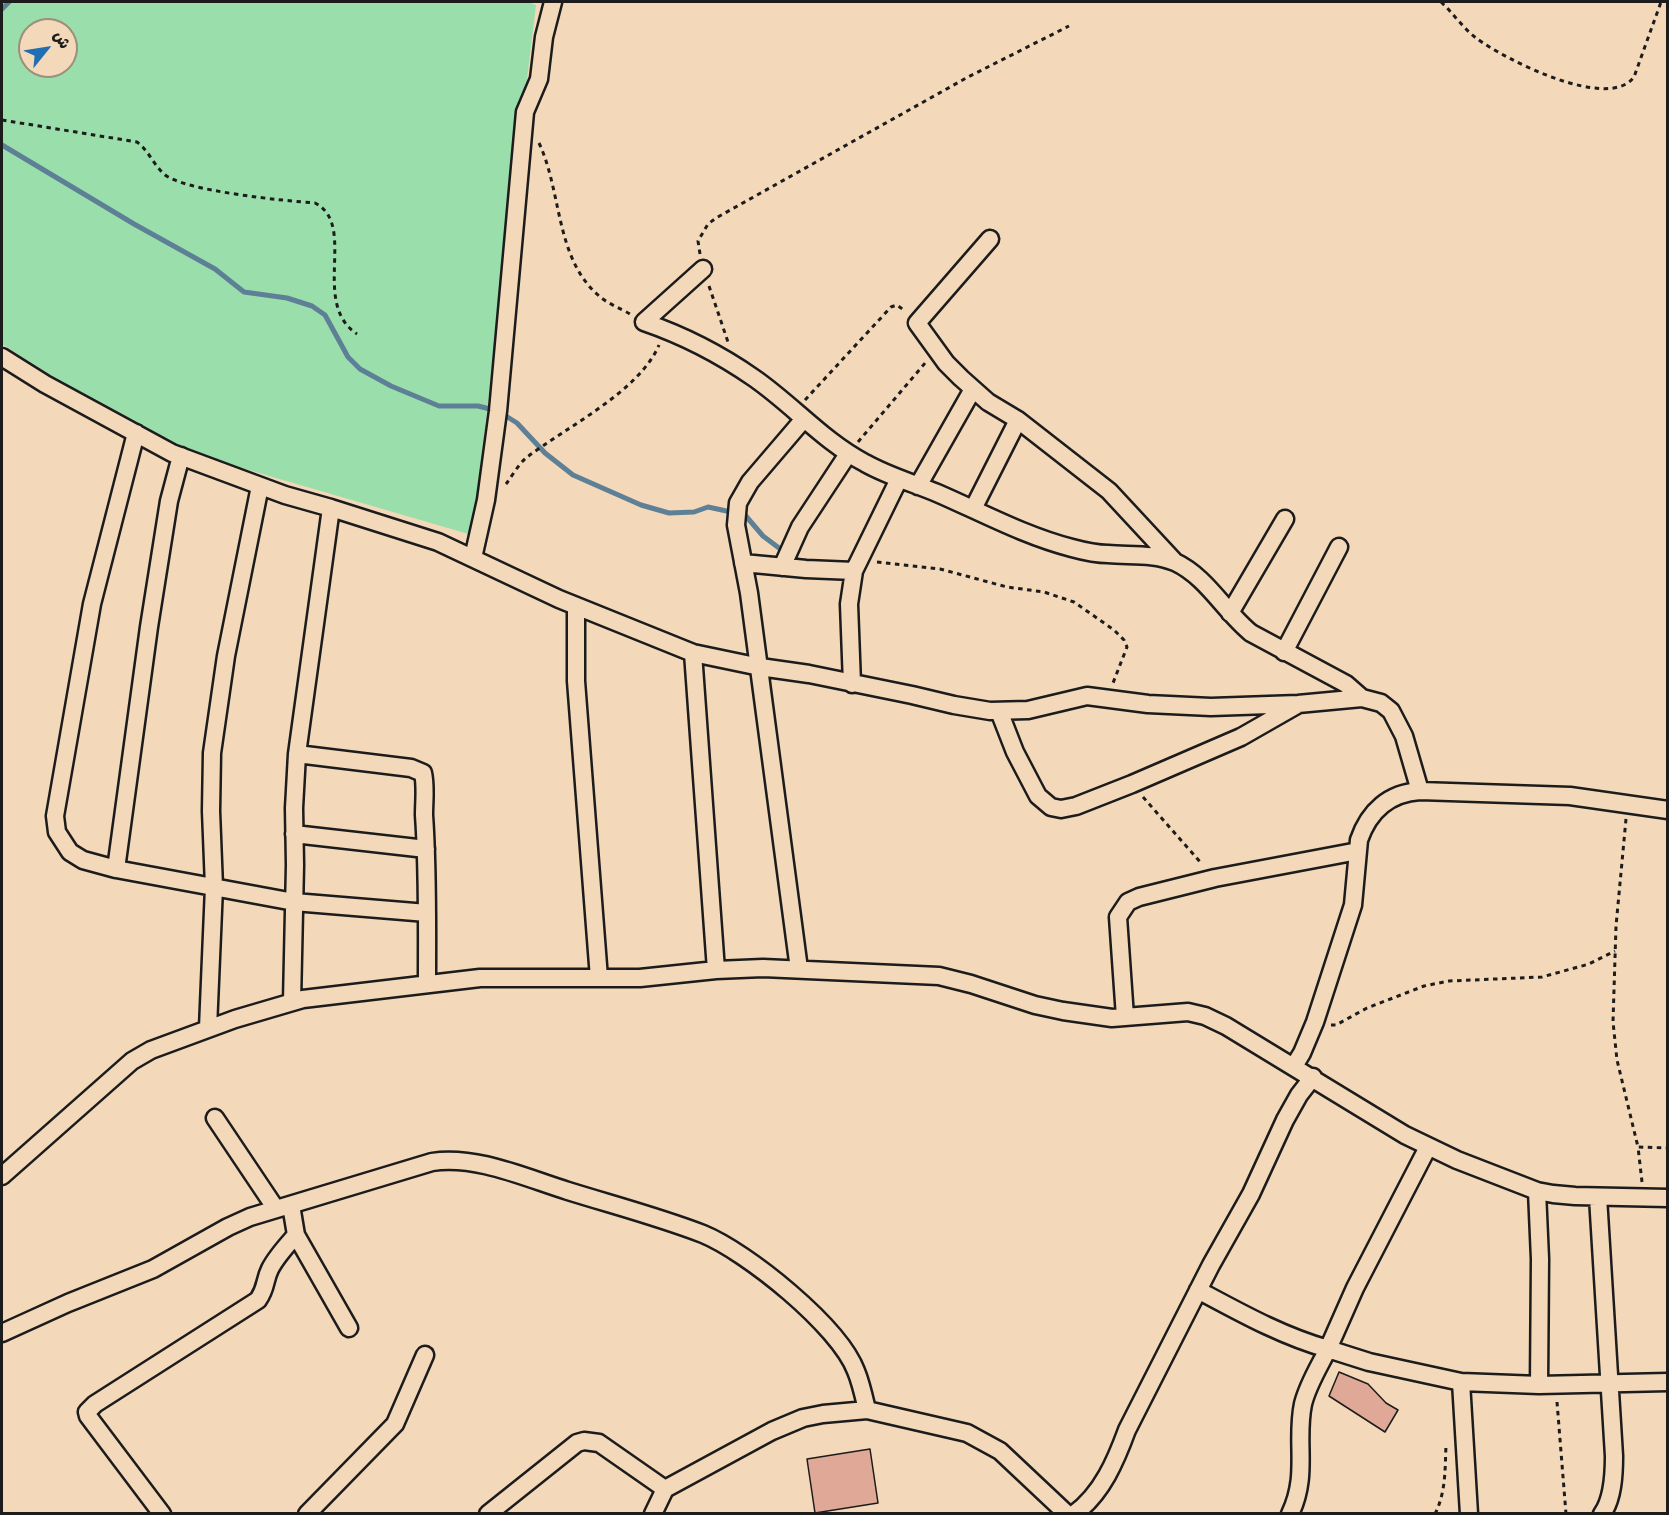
<!DOCTYPE html>
<meta charset="utf-8">
<style>
body{margin:0}
#map{position:relative;width:1669px;height:1515px;overflow:hidden;background:#f3d8ba;font-family:"Shantell Sans","Playpen Sans Arabic",sans-serif}
canvas{display:block}
.frame{position:absolute;inset:0;border:3px solid #1c1c1c;pointer-events:none}
.north{position:absolute;left:18px;top:18px;width:60px;height:60px;box-sizing:border-box;background:#f3d8ba;border:2px solid #9d8d7b;border-radius:50%;rotate:60deg;font-size:16px;font-weight:700;line-height:24px;text-align:center;color:#1c1c1c}
.north::after{content:'';display:block;margin:auto;width:21px;height:27px;background:#1f6fb2;clip-path:polygon(50% 0,100% 100%,50% 72%,0 100%)}
</style>
<div id="map">
<canvas width="1669" height="1515"></canvas>
<div class="frame"></div>
<div class="north">ش</div>
</div>
<script>
const g = document.querySelector('canvas').getContext('2d');
g.lineJoin = 'round';
function paint(path, color) { g.fillStyle = color; g.fill(path, 'evenodd'); }
function strokePath(path, color, width, dash) { g.strokeStyle = color; g.lineWidth = width; g.lineCap = dash ? 'butt' : 'round'; g.setLineDash(dash || []); g.stroke(path); }
paint(new Path2D(`
 M2 2H528L536 5 472 535 197 455 75 391 2 344ZM30 30H66V66H30Z`), '#9adfab');
strokePath(new Path2D(`
 M2 9 9 2
 M2 145 134 224 215 269 244 292 287 298 312 306 325 315 348 357 360 369 391 386 439 406H478L498 411 517 423 545 453 573 475 641 505 669 513 694 512 708 507 745 515 763 536 791 557 803 562`), '#5e8096', 5);
const building = new Path2D(`
 M1339 1372 1368 1384 1386 1403 1398 1410 1385 1432 1329 1396Z
 M870 1449 878 1503 815 1513 807 1459Z`);
paint(building, '#e0a997');
strokePath(building, '#1c1c1c', 1.5);
const minor = new Path2D(`
 M990 239 917 323 946 363 961 378 988 402 1018 420 1109 491 1174 561
 M703 269 644 322C682 335 721 355 754 378 793 405 823 441 865 463 888 476 913 483 937 493 981 512 1025 536 1072 548 1083 551 1096 554 1108 554 1130 556 1153 553 1175 562 1207 577 1224 611 1251 633L1346 684 1362 698
 M2 357 45 384 172 453 285 495 331 508 438 542 559 599 693 653 760 667 809 674 912 695 954 705 990 711 1028 710 1087 696 1148 704 1211 707 1298 704 1362 698 1381 703 1391 711 1404 736 1420 791
 M136 433 92 604 55 816 57 832 70 852 83 860 116 869 294 902 427 913
 M918 486 973 389
 M973 509 1018 420
 M473 558 486 500 498 411 525 112 539 79 544 37 553 2
 M743 563 806 569 854 571
 M782 567 800 527 848 454
 M576 606V681L599 978
 M1230 613 1285 519
 M1284 652 1339 547
 M693 653 716 970
 M852 684 849 604 854 571 899 479
 M999 711 1015 752 1038 796 1051 807 1061 809 1076 806 1132 784 1241 737 1297 705
 M297 754 411 768 423 773C426 786 424 801 424 815 428 871 427 927 427 983
 M294 834 426 849
 M116 869 149 627 169 501 181 456
 M799 969 749 593 736 525 738 503 750 482 803 420
 M292 1002 295 865 294 808 297 754 331 508
 M1125 1017 1118 917 1128 902 1139 897 1215 878 1358 851
 M208 1028 214 887 211 811 212 753 226 656 260 486
 M1294 1066 1302 1053 1315 1022 1353 905 1359 840C1369 811 1389 793 1420 791L1570 796 1668 810
 M215 1118 276 1209
 M2 1176 132 1061 151 1050 235 1019 303 999 480 978H640L716 970 763 968 939 976 971 984 1035 1005 1063 1011 1112 1018 1188 1012 1205 1016 1226 1026 1405 1135 1457 1160 1537 1191 1553 1194 1575 1196 1668 1198
 M1537 1191 1540 1259 1539 1385
 M1598 1197 1614 1456C1614 1474 1613 1499 1602 1514
 M291 1205 296 1235 349 1328
 M1198 1290C1241 1313 1282 1336 1328 1349L1355 1288 1428 1147
 M2 1333 68 1303 153 1269 228 1227 250 1217 432 1162C476 1155 526 1178 568 1191 613 1205 659 1217 703 1234 747 1252 839 1326 856 1371 861 1383 864 1397 867 1410
 M1461 1382 1469 1514
 M162 1514 88 1416 87 1412 95 1404 258 1300C267 1287 264 1281 270 1269 276 1257 287 1245 296 1235
 M307 1514 395 1424 425 1355
 M488 1514 577 1443 584 1441 599 1443 665 1489 772 1431 803 1418 823 1414 867 1410 967 1433 1000 1451 1067 1514
 M653 1514 665 1489
 M1074 1514C1102 1494 1116 1460 1127 1430L1211 1265 1251 1194 1285 1120 1299 1095 1313 1077
 M1290 1514C1309 1475 1295 1442 1303 1404 1308 1384 1319 1367 1328 1349L1369 1362 1461 1382 1539 1385 1668 1382`);
strokePath(minor, '#1c1c1c', 21);
strokePath(new Path2D(`
 M1441 2C1453 13 1463 28 1476 38 1504 59 1608 112 1634 77L1661 2
 M2 120 137 142C149 151 153 164 164 174 182 191 287 201 315 203 358 225 310 303 357 334
 M539 143C562 192 555 257 598 295 606 303 620 308 630 314
 M700 254 698 241 708 224 716 218 968 77 1069 26
 M709 286 728 342
 M805 400 891 307 897 305 905 311
 M858 442 926 362
 M506 484C512 476 518 465 526 458 566 427 639 392 659 345
 M877 562 940 569 1007 587 1044 592 1074 602 1114 630 1124 640 1127 647 1113 683
 M1143 797 1202 864
 M1626 819 1616 926 1613 1022 1617 1060 1638 1147
 M1331 1025H1336L1367 1008 1424 986 1449 981 1542 977 1589 964 1615 951
 M1642 1182 1638 1147 1668 1148
 M1557 1402 1566 1514
 M1435 1514C1446 1492 1445 1469 1446 1445`), '#1c1c1c', 3, [4.5, 4.5]);
strokePath(minor, '#f3d8ba', 16);
</script>
